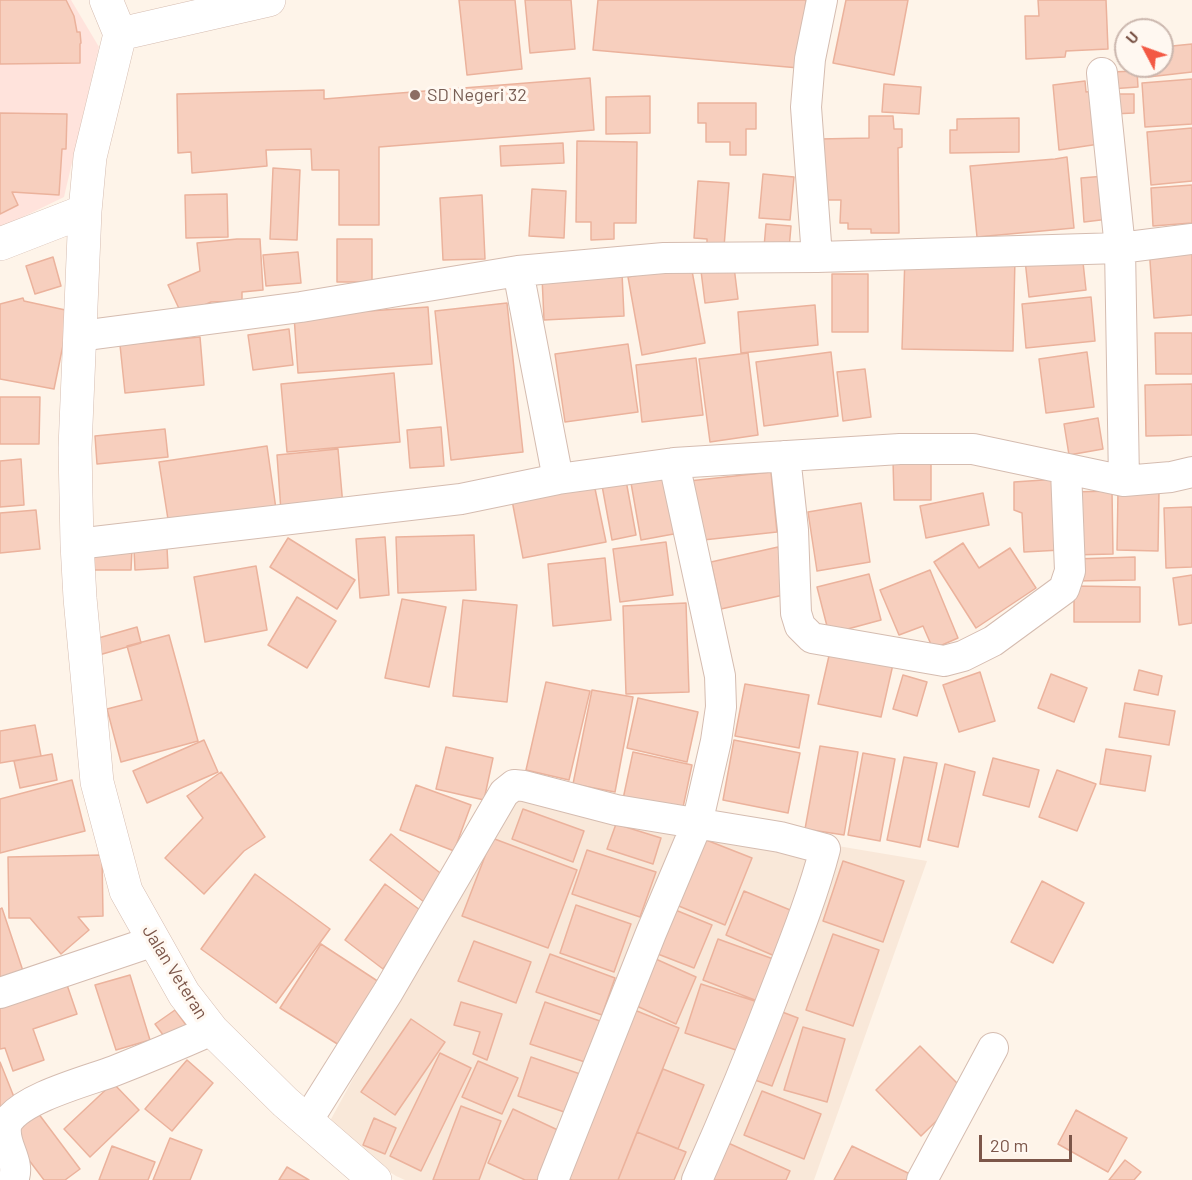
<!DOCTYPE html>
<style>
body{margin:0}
#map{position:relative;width:1192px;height:1180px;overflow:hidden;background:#fef4e9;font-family:Barlow,sans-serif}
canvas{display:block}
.north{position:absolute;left:1114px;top:18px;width:60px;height:60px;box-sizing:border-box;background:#fff8f1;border:2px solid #cbb7ae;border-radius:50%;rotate:311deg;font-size:16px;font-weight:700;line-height:24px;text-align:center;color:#7c5649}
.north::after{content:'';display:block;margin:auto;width:21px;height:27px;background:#f35944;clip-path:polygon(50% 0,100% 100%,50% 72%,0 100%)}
.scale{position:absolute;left:979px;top:1135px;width:93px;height:27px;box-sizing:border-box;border:3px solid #7c5649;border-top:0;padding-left:8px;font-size:18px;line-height:21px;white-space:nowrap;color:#7c5649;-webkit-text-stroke:4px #fff8f1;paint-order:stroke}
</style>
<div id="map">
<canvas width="1192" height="1180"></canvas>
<div class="north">U</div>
<div class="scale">20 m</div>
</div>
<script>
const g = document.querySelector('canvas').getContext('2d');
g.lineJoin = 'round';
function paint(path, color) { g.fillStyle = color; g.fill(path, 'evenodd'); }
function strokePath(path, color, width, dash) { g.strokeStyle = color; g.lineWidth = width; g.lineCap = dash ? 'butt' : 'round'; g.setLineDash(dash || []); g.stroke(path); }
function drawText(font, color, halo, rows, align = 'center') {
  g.font = font + ' Barlow,sans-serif'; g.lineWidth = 6; g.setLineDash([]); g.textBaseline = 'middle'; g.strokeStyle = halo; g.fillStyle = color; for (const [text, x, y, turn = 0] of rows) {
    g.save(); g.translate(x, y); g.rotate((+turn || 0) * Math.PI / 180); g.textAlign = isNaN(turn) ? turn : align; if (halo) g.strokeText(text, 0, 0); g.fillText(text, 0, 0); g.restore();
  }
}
paint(new Path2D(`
 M511 791 927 861 814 1180H405L396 1176 325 1130Z`), '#f9e8d9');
paint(new Path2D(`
 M0 0H71L99 47 64 197 0 228Z`), '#ffe3dc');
const building = new Path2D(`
 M0 0H66L74 16 77 32H80L81 43 80 44V63L0 64Z
 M459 0H515L522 69 467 75Z
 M525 0H571L575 49 530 53Z
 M598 0H806L799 68 593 50Z
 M846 0H908L894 75 833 63Z
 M1038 0H1106L1108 49 1066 51 1065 57 1026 59 1025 16H1039Z
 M1192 44V72L1148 77 1147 66H1162V47Z
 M1137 71 1138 87 1110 89V72Z
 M590 78 594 130 379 147V225H339V170H312L311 149 266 150 267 166 192 173 191 152 178 153 177 94 324 90V99Z
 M1192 79V124L1145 127 1142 83Z
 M1085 81 1086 92 1101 90 1106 143 1059 150 1053 85Z
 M884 84 921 87 919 114 882 112Z
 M1112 94H1134V113L1112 114Z
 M650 96V133L606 134V97Z
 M698 103H756V129H746V155H730V142H706V123H698Z
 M0 113 67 114 66 149H62L59 195 12 192 18 205 0 214Z
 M869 116H893L894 129H902V147L898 148 899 233H871V229H848V223H840L841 200H822L819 139 869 138Z
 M1019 118V152L950 153V130H957V119Z
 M1192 128V181L1151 185 1147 132Z
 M577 141 637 142 636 223H614V239L591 240V222H576Z
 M563 143 564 163 501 166 500 146Z
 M1067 157 1074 228 977 237 970 166 1055 159Z
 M273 168 300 170 297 240 270 239Z
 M763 174 794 177 790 220 759 218Z
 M1105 176 1109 219 1084 222 1081 178Z
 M698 181 729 183 724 247 707 246V239L694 238Z
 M1192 185V223L1153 226 1151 188Z
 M532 189 566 191 564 238 529 236Z
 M227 194 228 237 186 238 185 195Z
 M482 195 485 259 443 260 440 198Z
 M766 224 791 226 789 249 764 247Z
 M237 239H260L263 290 242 292V301L211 302 182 315 168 285 200 271 197 243Z
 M337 239H372V282H337Z
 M1192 244V315L1154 318 1149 247Z
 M298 252 301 283 266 286 263 255Z
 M1082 253 1086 290 1029 297 1025 260Z
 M905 256 1015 257 1013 351 902 349Z
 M53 257 61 286 35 294 26 266Z
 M691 265 705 343 642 355 628 277Z
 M734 267 738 299 705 303 701 271Z
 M622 273 624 316 544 320 542 277Z
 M832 274H868V332H832Z
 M1091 297 1095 341 1026 348 1022 304Z
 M23 298 24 301 70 311 54 389 0 379V304Z
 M507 303 523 452 451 460 435 311Z
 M815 305 818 345 741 353 738 312Z
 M428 307 432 364 298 373 294 316Z
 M289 329 293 365 253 370 248 335Z
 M1155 333H1192V374H1156Z
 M200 337 204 385 125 393 120 345Z
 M628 344 638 412 565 422 555 354Z
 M831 352 838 416 764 426 756 362Z
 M1087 352 1094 407 1046 413 1039 359Z
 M748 353 758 435 710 442 699 359Z
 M696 358 703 415 642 422 636 365Z
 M865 369 871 417 843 421 837 372Z
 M394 373 400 442 287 452 281 384Z
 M1192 384V435L1146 436 1145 385Z
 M0 397H40L39 444H0Z
 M1098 418 1103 449 1069 455 1064 424Z
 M441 427 444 466 410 468 407 430Z
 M165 429 168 457 97 464 95 436Z
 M267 446 277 516 170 532 159 462Z
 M338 449 343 506 281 511 277 455Z
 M21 459 24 505 0 507V461Z
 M893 460H931V500H894Z
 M771 472 777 532 694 541 689 481Z
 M625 475 636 535 612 540 601 480Z
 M670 477 679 533 641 540 631 483Z
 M593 479 606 542 523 558 511 495Z
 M1058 479 1061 550 1024 552 1022 513 1014 510V482Z
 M1112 491 1113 554 1071 555 1070 492Z
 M1118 491H1159L1158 551 1117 550Z
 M983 493 989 525 926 538 920 506Z
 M861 503 870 562 817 571 808 512Z
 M1192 507V567L1166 568 1164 508Z
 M36 510 40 549 0 553V513Z
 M474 535 476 590 398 593 396 537Z
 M385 537 389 595 360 598 356 539Z
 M288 538 355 580 337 609 270 567Z
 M666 542 673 595 620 602 613 549Z
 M963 543 979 568 1010 548 1036 588 976 628 934 562Z
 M167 547 168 568 135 570 134 549Z
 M778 547 788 594 721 609 711 562Z
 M92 548 132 549 131 570H91Z
 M1135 557V580L1074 581V559Z
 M605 558 611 620 553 626 548 564Z
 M256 566 267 630 205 642 194 577Z
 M930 570 958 638 933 649 923 626 899 635 880 590Z
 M869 574 881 620 829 634 817 587Z
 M1192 575V623L1179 625 1173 578Z
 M1074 586 1140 587V622H1074Z
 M297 597 336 621 307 668 268 645Z
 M402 599 446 607 429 687 385 678Z
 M463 600 517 605 507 702 453 696Z
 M686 603 689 692 626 694 623 606Z
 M137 627 141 643 99 655 95 639Z
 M169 635 198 741 121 762 107 709 142 700 127 646Z
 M831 647 894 660 881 717 818 704Z
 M1139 670 1162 676 1158 695 1134 690Z
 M980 672 995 721 959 732 943 685Z
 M1051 674 1087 688 1074 722 1038 708Z
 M903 675 927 682 917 716 893 709Z
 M546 682 590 691 569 780 526 770Z
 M745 684 809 695 799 748 735 736Z
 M592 690 633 697 615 792 573 784Z
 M638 698 698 712 687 762 627 748Z
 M1125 703 1175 711 1169 745 1119 737Z
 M35 725 41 756 0 763V731Z
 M204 740 218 772 147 803 133 771Z
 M734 740 800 753 788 813 723 800Z
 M820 746 858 752 844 835 805 829Z
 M446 747 493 758 484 800 436 789Z
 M1106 749 1151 756 1145 791 1100 784Z
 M633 752 692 765 682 812 623 799Z
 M863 753 895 759 880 841 848 835Z
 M52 754 57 780 20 788 14 761Z
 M904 757 937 763 920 847 887 840Z
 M993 758 1039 770 1029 807 983 795Z
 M945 764 975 772 958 847 928 840Z
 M1057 770 1096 784 1077 831 1039 817Z
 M221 772 265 837 244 851 204 894 165 858 203 818 187 796Z
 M72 780 85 831 0 853V799Z
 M416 785 471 805 454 851 400 830Z
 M523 809 584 831 573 862 512 839Z
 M616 824 661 838 653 864 607 849Z
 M391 834 444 876 424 902 370 860Z
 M696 836 752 858 725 925 669 902Z
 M492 838 577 870 548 948 462 916Z
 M587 850 656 872 640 917 572 894Z
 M102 855 103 916 78 917 89 930 61 954 30 918H9L8 857Z
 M843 861 904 881 883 942 823 921Z
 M255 874 330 929 276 1003 201 949Z
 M1042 881 1084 903 1053 963 1011 942Z
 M385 884 424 913 383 969 345 940Z
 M744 891 795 912 777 957 726 935Z
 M576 905 631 924 614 972 560 953Z
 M668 907 712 925 694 968 650 951Z
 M2 908 23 971 0 979V909Z
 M833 934 879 950 853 1026 806 1010Z
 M718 939 776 960 760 1002 703 980Z
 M474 941 531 962 516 1003 458 981Z
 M321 944 379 982 339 1045 280 1008Z
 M550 954 615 978 602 1015 536 992Z
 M649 956 696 977 676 1024 628 1002Z
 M130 975 150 1040 116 1050 95 985Z
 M65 979 77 1014 33 1029 44 1060 13 1071 5 1048 0 1049V1002Z
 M701 984 761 1003 745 1053 685 1033Z
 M461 1002 502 1014 487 1060 473 1054 480 1032 454 1025Z
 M545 1002 600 1021 585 1062 530 1044Z
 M627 1007 679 1028 618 1180H572L559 1175Z
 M175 1010 189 1029 169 1043 155 1024Z
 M777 1010 798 1018 772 1086 752 1079Z
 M411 1019 445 1042 395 1115 361 1092Z
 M803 1027 845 1039 827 1102 784 1090Z
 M920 1046 966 1092 921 1136 876 1090Z
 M440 1053 471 1068 421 1171 390 1156Z
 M531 1057 583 1075 570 1114 518 1096Z
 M187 1060 213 1083 172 1131 145 1109Z
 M478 1061 518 1078 502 1114 462 1097Z
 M0 1062 16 1102 0 1108Z
 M663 1069 704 1085 678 1149 637 1132Z
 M113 1083 139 1110 90 1157 64 1129Z
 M762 1091 821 1114 804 1159 744 1135Z
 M461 1106 501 1121 479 1180H433Z
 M513 1109 562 1132 540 1180H525L488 1163Z
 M1076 1110 1127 1138 1108 1172 1058 1144Z
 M38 1113 80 1169 65 1180H44L10 1135Z
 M374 1118 396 1128 385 1154 363 1145Z
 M637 1132 686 1152 674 1180H618Z
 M170 1138 202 1150 190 1180H153Z
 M726 1142 790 1171 786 1180H708Z
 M112 1146 155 1162 148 1180H99Z
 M852 1146 912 1175 910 1180H834Z
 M1125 1160 1141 1172 1134 1180H1109Z
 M287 1167 309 1180H279Z`);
paint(building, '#f7cfbe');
strokePath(building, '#ebb29c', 1.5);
const minor = new Path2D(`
 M817 257 806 107 810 59 822 0
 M518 271 558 479
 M80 336 301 307 518 271 664 258 817 257 1120 248 1102 73
 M785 456 793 530 796 613 800 626 812 638 944 661 963 656 993 641 1064 589 1070 571 1066 470
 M1124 481 1120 248 1192 239
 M77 544 461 499 558 479 674 463 900 449H973L1124 481 1171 477 1192 472
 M0 993 154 941
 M307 1121 388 992 504 793 514 785 524 786 616 810 780 837 825 849C813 895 795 940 778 984 753 1050 726 1115 697 1180
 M13 1180C22 1161 0 1143 7 1123 21 1098 87 1081 114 1071 147 1058 180 1044 212 1030
 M553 1180 651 933 697 824 716 741 721 707 720 676 674 463
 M922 1180 993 1048`);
const tertiary = new Path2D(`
 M106 0 120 34
 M120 34 90 157 85 211 75 448 77 544 80 598 97 782 126 891 184 994 212 1030 285 1102 375 1180
 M120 34 269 0
 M0 244 85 211`);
strokePath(minor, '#d5bcb0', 32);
strokePath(tertiary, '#d5bcb0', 34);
strokePath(minor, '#fff', 30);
strokePath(tertiary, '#fff', 33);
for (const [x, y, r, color] of [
 [415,95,6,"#8d6e63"]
]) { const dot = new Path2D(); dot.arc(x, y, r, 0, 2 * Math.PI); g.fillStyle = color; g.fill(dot); strokePath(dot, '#fff8f1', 2); }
drawText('18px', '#785e54', '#fff8f1', [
 ["SD Negeri 32",427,95]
], 'left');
drawText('18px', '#7c5649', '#fff8f1', [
 ["Jalan Veteran",175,972,58]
]);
</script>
